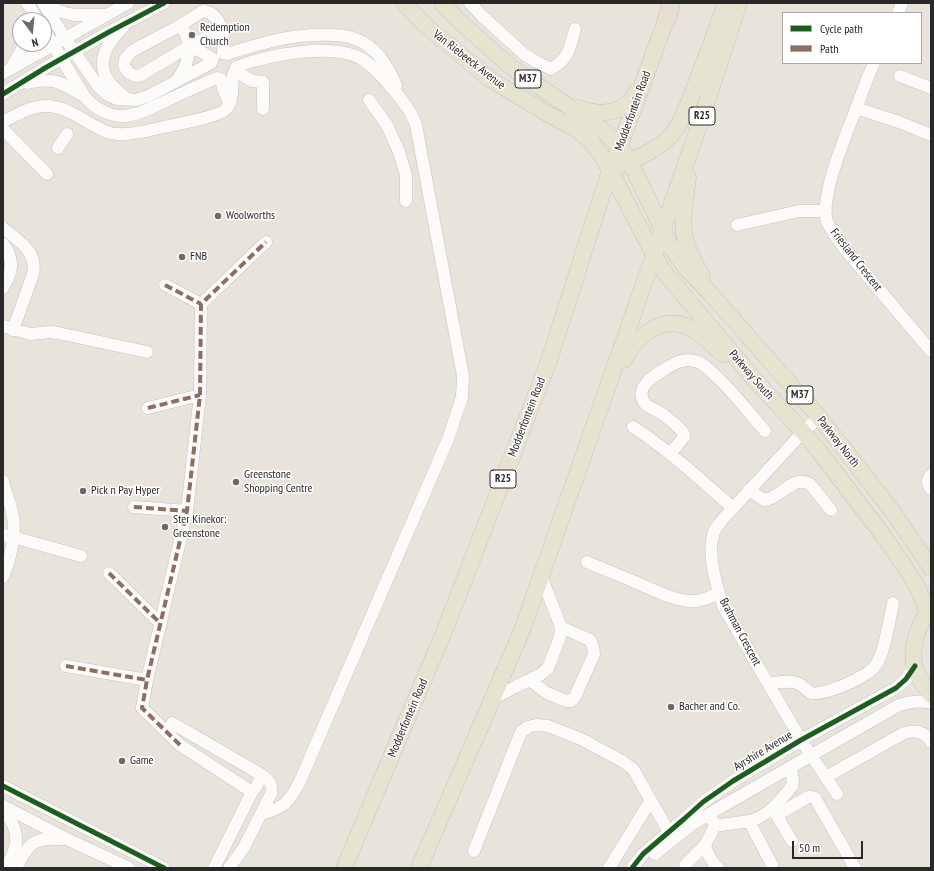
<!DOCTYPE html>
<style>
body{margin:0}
#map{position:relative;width:934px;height:871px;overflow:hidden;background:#e8e4dc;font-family:"PT Sans Narrow",sans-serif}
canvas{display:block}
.frame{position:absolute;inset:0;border:4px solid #282828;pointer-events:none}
.legend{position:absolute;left:782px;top:12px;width:140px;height:52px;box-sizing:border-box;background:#fff;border:1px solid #a9a9a9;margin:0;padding:5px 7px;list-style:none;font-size:12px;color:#282828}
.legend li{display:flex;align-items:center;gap:8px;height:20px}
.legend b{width:20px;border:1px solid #a9a9a9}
.north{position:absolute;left:12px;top:12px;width:40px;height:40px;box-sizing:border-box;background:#fff;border:1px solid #a9a9a9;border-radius:50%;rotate:164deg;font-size:11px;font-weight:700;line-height:16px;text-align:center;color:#282828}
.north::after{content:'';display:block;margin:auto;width:14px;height:18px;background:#6b6a67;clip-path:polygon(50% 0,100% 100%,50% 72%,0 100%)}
.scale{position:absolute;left:792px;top:841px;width:71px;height:18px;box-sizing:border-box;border:2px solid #282828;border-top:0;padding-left:5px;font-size:12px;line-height:14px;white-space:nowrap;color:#282828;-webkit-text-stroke:3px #fff;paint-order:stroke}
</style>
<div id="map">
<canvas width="934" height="871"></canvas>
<div class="frame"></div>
<ul class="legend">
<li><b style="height:5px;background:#1b5e20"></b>Cycle path</li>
<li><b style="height:5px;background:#8d6e63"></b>Path</li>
</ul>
<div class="north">N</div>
<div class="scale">50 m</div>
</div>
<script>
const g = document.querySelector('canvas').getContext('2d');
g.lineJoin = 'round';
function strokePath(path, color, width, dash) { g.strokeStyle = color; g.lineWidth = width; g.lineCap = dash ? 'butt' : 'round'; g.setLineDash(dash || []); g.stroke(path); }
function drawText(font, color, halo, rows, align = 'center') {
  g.font = font + ' "PT Sans Narrow",sans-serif'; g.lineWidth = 3; g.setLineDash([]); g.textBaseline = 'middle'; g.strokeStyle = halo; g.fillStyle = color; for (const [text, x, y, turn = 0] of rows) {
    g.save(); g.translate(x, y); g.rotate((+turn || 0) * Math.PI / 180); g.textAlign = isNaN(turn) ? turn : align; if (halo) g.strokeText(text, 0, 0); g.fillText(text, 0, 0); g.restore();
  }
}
const minor = new Path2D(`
 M27 3 38 20
 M43 3 65 38 98 86 108 95 117 99 136 100 148 96 175 82 211 63
 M470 3 481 15 525 55 537 62 551 69C569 58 570 48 575 29
 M44 5 65 13 74 15H103
 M898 13 902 3
 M123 27C117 34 110 41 106 50 96 73 111 86 127 99
 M222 29 188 47 141 75 136 76 129 73 124 66 125 59 132 51 179 26 203 11C223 14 224 38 223 53
 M44 30 85 97C94 107 106 115 120 116 136 117 157 105 172 98 187 91 202 84 217 78
 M188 47 200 51 213 59
 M227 54C263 43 294 33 332 35 343 35 354 37 364 43 378 51 391 71 396 86
 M874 63C867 78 862 93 856 109 846 135 835 160 829 187 827 197 824 208 826 218 829 229 837 238 843 247L931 351
 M12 66 25 44
 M236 67C268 55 331 42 362 59 374 66 382 77 391 87 401 98 411 110 416 125L463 376 462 397 448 439 300 781C289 802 285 808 261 814
 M235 71 252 81 263 82V109
 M3 73 128 3
 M900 76 931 88
 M221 79 223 88 229 103
 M177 81C180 75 184 70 186 64 189 56 189 40 185 33 184 29 182 28 179 26
 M27 83C53 77 61 82 82 95
 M3 94 45 68 109 32 164 3
 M369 100 387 125 399 152 406 175V201
 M856 108 899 122 931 135
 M3 122C16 115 30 106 46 106 70 106 88 126 110 133 119 135 131 134 140 132 148 131 156 129 164 127 177 124 217 117 225 110 234 102 232 85 233 75
 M3 129 47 174
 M58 148 67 134
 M737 225 799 211H826
 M3 228C18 241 38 251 33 274L13 330
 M3 244C9 251 13 263 10 272 9 278 5 283 3 288
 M165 285 201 304
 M3 326 30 334 51 332 63 334 147 352
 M148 408 200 395
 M819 417 803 432 723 519C720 523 716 527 714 532 706 553 717 588 724 608L801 740 837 794
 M633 427C669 450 701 480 733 508
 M670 454 684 437V434C679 426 669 419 661 413 656 409 647 408 644 402 635 388 652 377 662 371 668 367 674 363 681 361 687 360 696 360 702 364 708 368 713 373 718 378 735 394 749 413 765 431
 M931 475C927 480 927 483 931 489
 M3 481C5 492 10 501 12 512 17 532 11 558 3 577
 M749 490 764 500C781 499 792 474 810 484L831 510
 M134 507 187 511
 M3 535 13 537 81 556
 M587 562C603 569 619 575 635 582 652 589 678 603 696 601 704 600 711 597 718 593
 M109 573 160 623
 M66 666 147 680
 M529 680 547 693 566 701H571L575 697 594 654 593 647 590 640 561 627
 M768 683C778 683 792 679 801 685 804 687 807 691 811 693 819 695 832 690 840 687 851 682 870 674 876 665 884 655 890 617 893 603
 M492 699 517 686 540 675 548 668 560 637 561 627 541 576
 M172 723 262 775C270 780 273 785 271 794L243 849 229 868
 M826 777 904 733C916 730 924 731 931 742
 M3 786 164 868
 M252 792 180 745 142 708 147 680 187 511 200 395 201 304 266 242
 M3 806 69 840 129 868
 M773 809 792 841
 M3 810C12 820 19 834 15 848 13 855 9 862 5 868
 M709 814 715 826C726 824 738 823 749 821 768 817 781 800 792 786L793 781 791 767
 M777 815 808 797H812L815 798 855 868
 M749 821 772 865
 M715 826 705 845C707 854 711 861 718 868
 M474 851 521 732 528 727 536 725 548 726 581 739 622 761 633 769 669 832
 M655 854 691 825 714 811 899 705C911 702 919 700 931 703
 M685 865 705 845
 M16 868C29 842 34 837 64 839
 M214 868 252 792 256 787 262 775
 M609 868 651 800
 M632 868 643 854 684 819 703 802 733 781 801 740 896 688 906 679 915 666`);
const major = new Path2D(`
 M404 3 424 24 490 79 548 114 574 128 590 140 601 155 610 170 654 255 664 272 754 379 803 432 819 451 882 534 903 564 918 588 928 613
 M442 3 458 20 511 67 600 128 620 146 630 162 671 247 686 268 709 292 819 417 893 512 931 568
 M578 108C595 114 616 116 630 101 633 98 635 94 637 91
 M621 165C639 157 660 149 673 133 684 119 692 95 698 78 708 53 717 28 726 3
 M688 177C686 199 680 221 686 242 689 254 696 265 702 276
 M624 360C635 338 659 316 686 326 698 331 713 345 723 354
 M931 610C917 623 910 650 915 668 918 678 924 686 931 695
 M344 868 444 632 549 361 610 170 620 146 671 6
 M419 868 521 633 654 255 703 114 739 3`);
const highway = new Path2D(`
 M667 19 671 3`);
strokePath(minor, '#c5c3c3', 13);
strokePath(major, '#c4c2bf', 17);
strokePath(highway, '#c4c2bf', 19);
strokePath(minor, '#fcfbfa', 12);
strokePath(major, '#e7e3d1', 16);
strokePath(highway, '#e8ddd2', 18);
strokePath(new Path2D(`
 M165 285 201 304
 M148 408 200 395
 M134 507 187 511
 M109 573 160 623
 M66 666 147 680
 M180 745 142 708 147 680 187 511 200 395 201 304 266 242`), '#8d6e63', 4, [8, 4]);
strokePath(new Path2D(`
 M3 94 45 68 109 32 164 3
 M3 786 164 868
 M632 868 643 854 684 819 703 802 733 781 801 740 896 688 906 679 915 666`), '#1b5e20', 5);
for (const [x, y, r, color] of [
 [192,35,4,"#6b6a67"],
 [218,216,4,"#6b6a67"],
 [182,257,4,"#6b6a67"],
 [236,482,4,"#6b6a67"],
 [83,491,4,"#6b6a67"],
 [165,527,4,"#6b6a67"],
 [671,707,4,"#6b6a67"],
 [122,761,4,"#6b6a67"]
]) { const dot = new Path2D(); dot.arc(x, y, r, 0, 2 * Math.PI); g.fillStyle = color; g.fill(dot); strokePath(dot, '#fff', 1.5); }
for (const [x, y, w] of [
 [528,79,26],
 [702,116,26],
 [800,395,26],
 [503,479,26]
]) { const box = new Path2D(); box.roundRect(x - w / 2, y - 9, w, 18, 3); g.fillStyle = '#fff'; g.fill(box); strokePath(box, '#282828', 1); }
drawText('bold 11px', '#282828', null, [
 ["M37",528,79],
 ["R25",702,116],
 ["M37",800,395],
 ["R25",503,479]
]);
drawText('12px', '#282828', '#fff', [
 ["Redemption",200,28],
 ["Church",200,42],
 ["Woolworths",226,216],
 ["FNB",190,257],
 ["Greenstone",244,475],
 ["Shopping Centre",244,489],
 ["Pick n Pay Hyper",91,491],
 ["Ster Kinekor:",173,520],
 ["Greenstone",173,534],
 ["Bacher and Co.",679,707],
 ["Game",130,761]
], 'left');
drawText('12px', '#282828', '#fff', [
 ["Van Riebeeck Avenue",469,60,38],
 ["Modderfontein Road",633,111,-70],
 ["Friesland Crescent",856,260,52],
 ["Parkway South",751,375,49],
 ["Modderfontein Road",527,417,-69],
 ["Parkway North",838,442,52],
 ["Brahman Crescent",740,632,62],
 ["Modderfontein Road",408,718,-67],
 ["Ayrshire Avenue",763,751,-31]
]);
</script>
